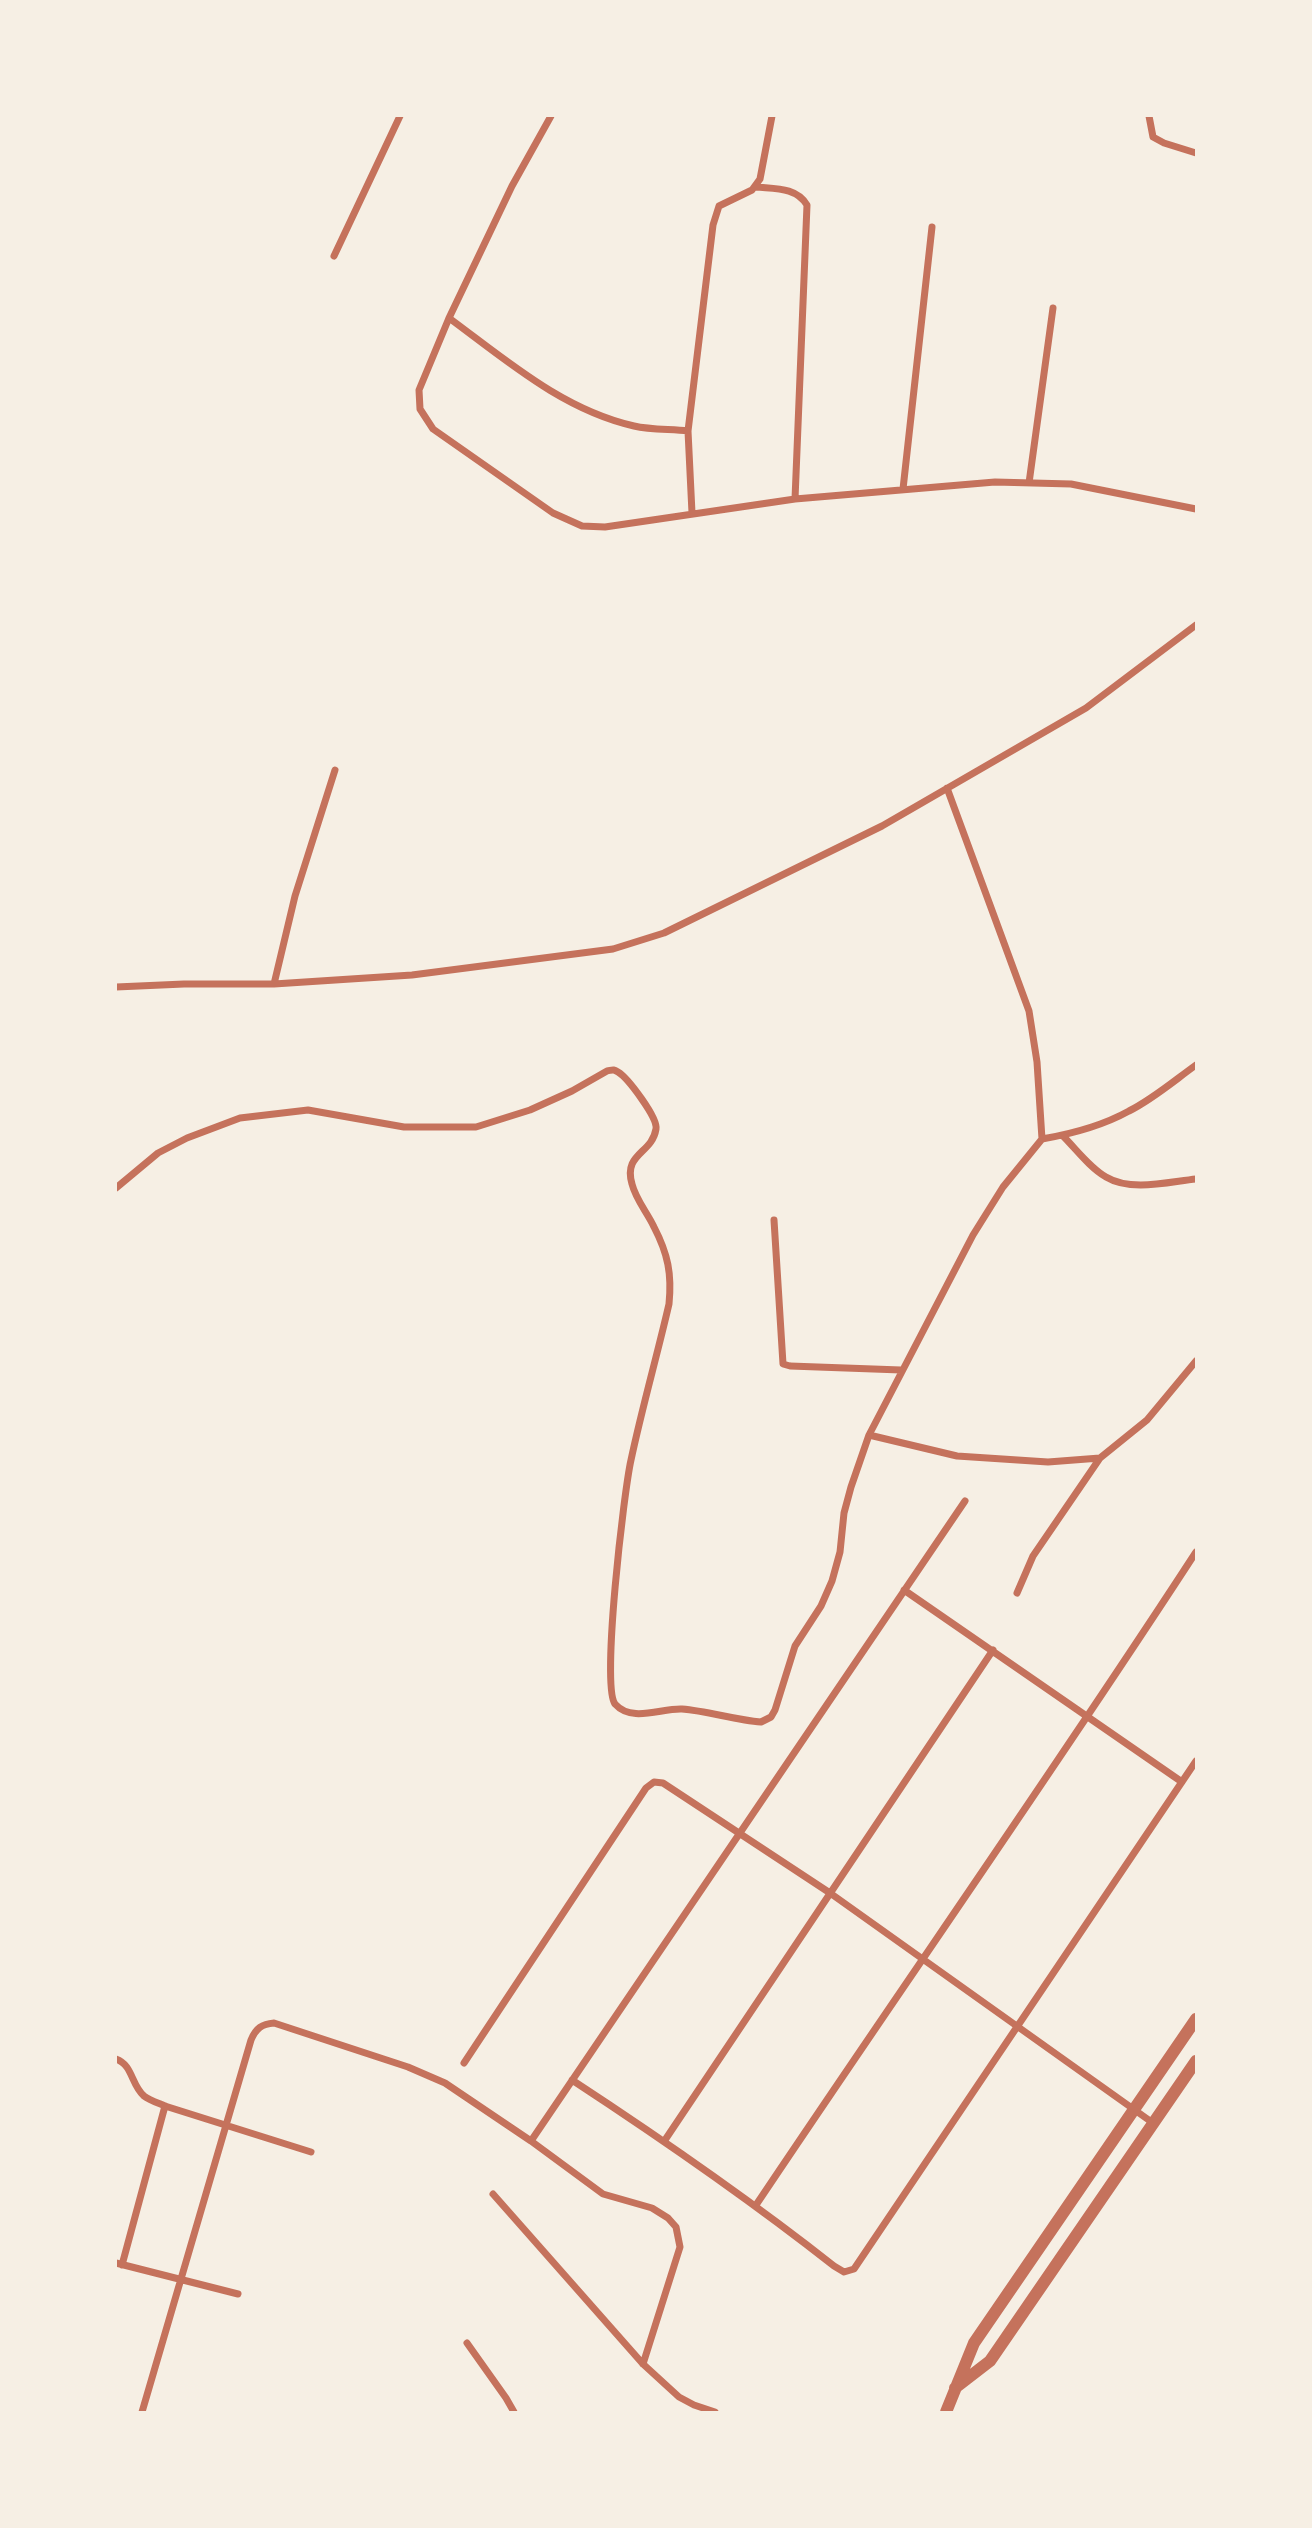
<!DOCTYPE html>
<style>
body{margin:0}
#map{position:relative;width:1312px;height:2528px;overflow:hidden;background:#f6efe4;font-family:"Fira Sans",sans-serif}
canvas{display:block}
.frame{position:absolute;inset:0;border:117px solid #f6efe4;pointer-events:none}
</style>
<div id="map">
<canvas width="1312" height="2528"></canvas>
<div class="frame"></div>
</div>
<script>
const g = document.querySelector('canvas').getContext('2d');
g.lineJoin = 'round';
function strokePath(path, color, width, dash) { g.strokeStyle = color; g.lineWidth = width; g.lineCap = dash ? 'butt' : 'round'; g.setLineDash(dash || []); g.stroke(path); }
strokePath(new Path2D(`
 M551 116 512 186 449 318 419 390 420 409 433 429 553 513 582 526 605 527 795 499 995 482 1071 484 1196 509
 M1149 116 1153 137 1164 143 1196 153
 M756 187C775 189 796 187 807 205L795 499
 M334 256 400 116
 M449 318C506 360 563 410 634 426 651 430 671 429 688 431
 M1029 483 1053 308
 M903 489 932 227
 M692 513 688 431 713 225 719 206 752 190 760 179 772 116
 M947 788 1029 1011 1037 1062 1042 1139
 M274 984 295 896 335 770
 M116 987 184 984H274L412 975 613 949 664 933 882 826 1086 708 1196 625
 M1063 1136C1076 1149 1090 1168 1106 1177 1131 1192 1168 1182 1196 1179
 M116 1188 158 1153 187 1138 240 1118 308 1110 404 1127H476L530 1110 572 1091 607 1071C613 1070 613 1069 618 1072 628 1078 658 1118 656 1129 652 1154 623 1153 632 1184 636 1200 647 1212 654 1227 668 1254 672 1274 669 1304 657 1356 642 1408 631 1460 624 1491 601 1686 615 1704 632 1723 661 1708 682 1709 708 1711 735 1720 761 1722L771 1717 775 1710 795 1646 821 1606 832 1581 840 1552 844 1513 851 1487 869 1435 973 1235 1003 1187 1042 1139C1071 1134 1102 1126 1129 1111 1153 1099 1175 1080 1196 1065
 M774 1220 783 1364 790 1366 901 1370
 M869 1435 957 1456 1048 1462 1100 1458 1147 1420 1196 1361
 M904 1590 1182 1782
 M1017 1593 1033 1556 1100 1458
 M116 2059C133 2065 131 2085 144 2096 149 2100 158 2103 165 2106L311 2152
 M464 2063 646 1788 654 1782 663 1783 830 1893 1153 2123
 M572 2080C662 2139 749 2199 834 2266L844 2272 854 2269 1196 1761
 M665 2140 993 1650
 M531 2141 965 1501
 M493 2194 643 2364 679 2397 694 2405 715 2412
 M756 2205C902 1987 1053 1772 1196 1552
 M116 2263 238 2294
 M122 2265 165 2106
 M467 2343 506 2398 514 2412
 M142 2412 251 2040C256 2028 262 2024 274 2023L408 2067 445 2083 531 2141 603 2194 652 2208 668 2218 676 2227 680 2247 643 2364`), '#c5725c', 7);
strokePath(new Path2D(`
 M955 2388 990 2361 1196 2061
 M946 2412 974 2343 1196 2019`), '#c5725c', 12);
</script>
